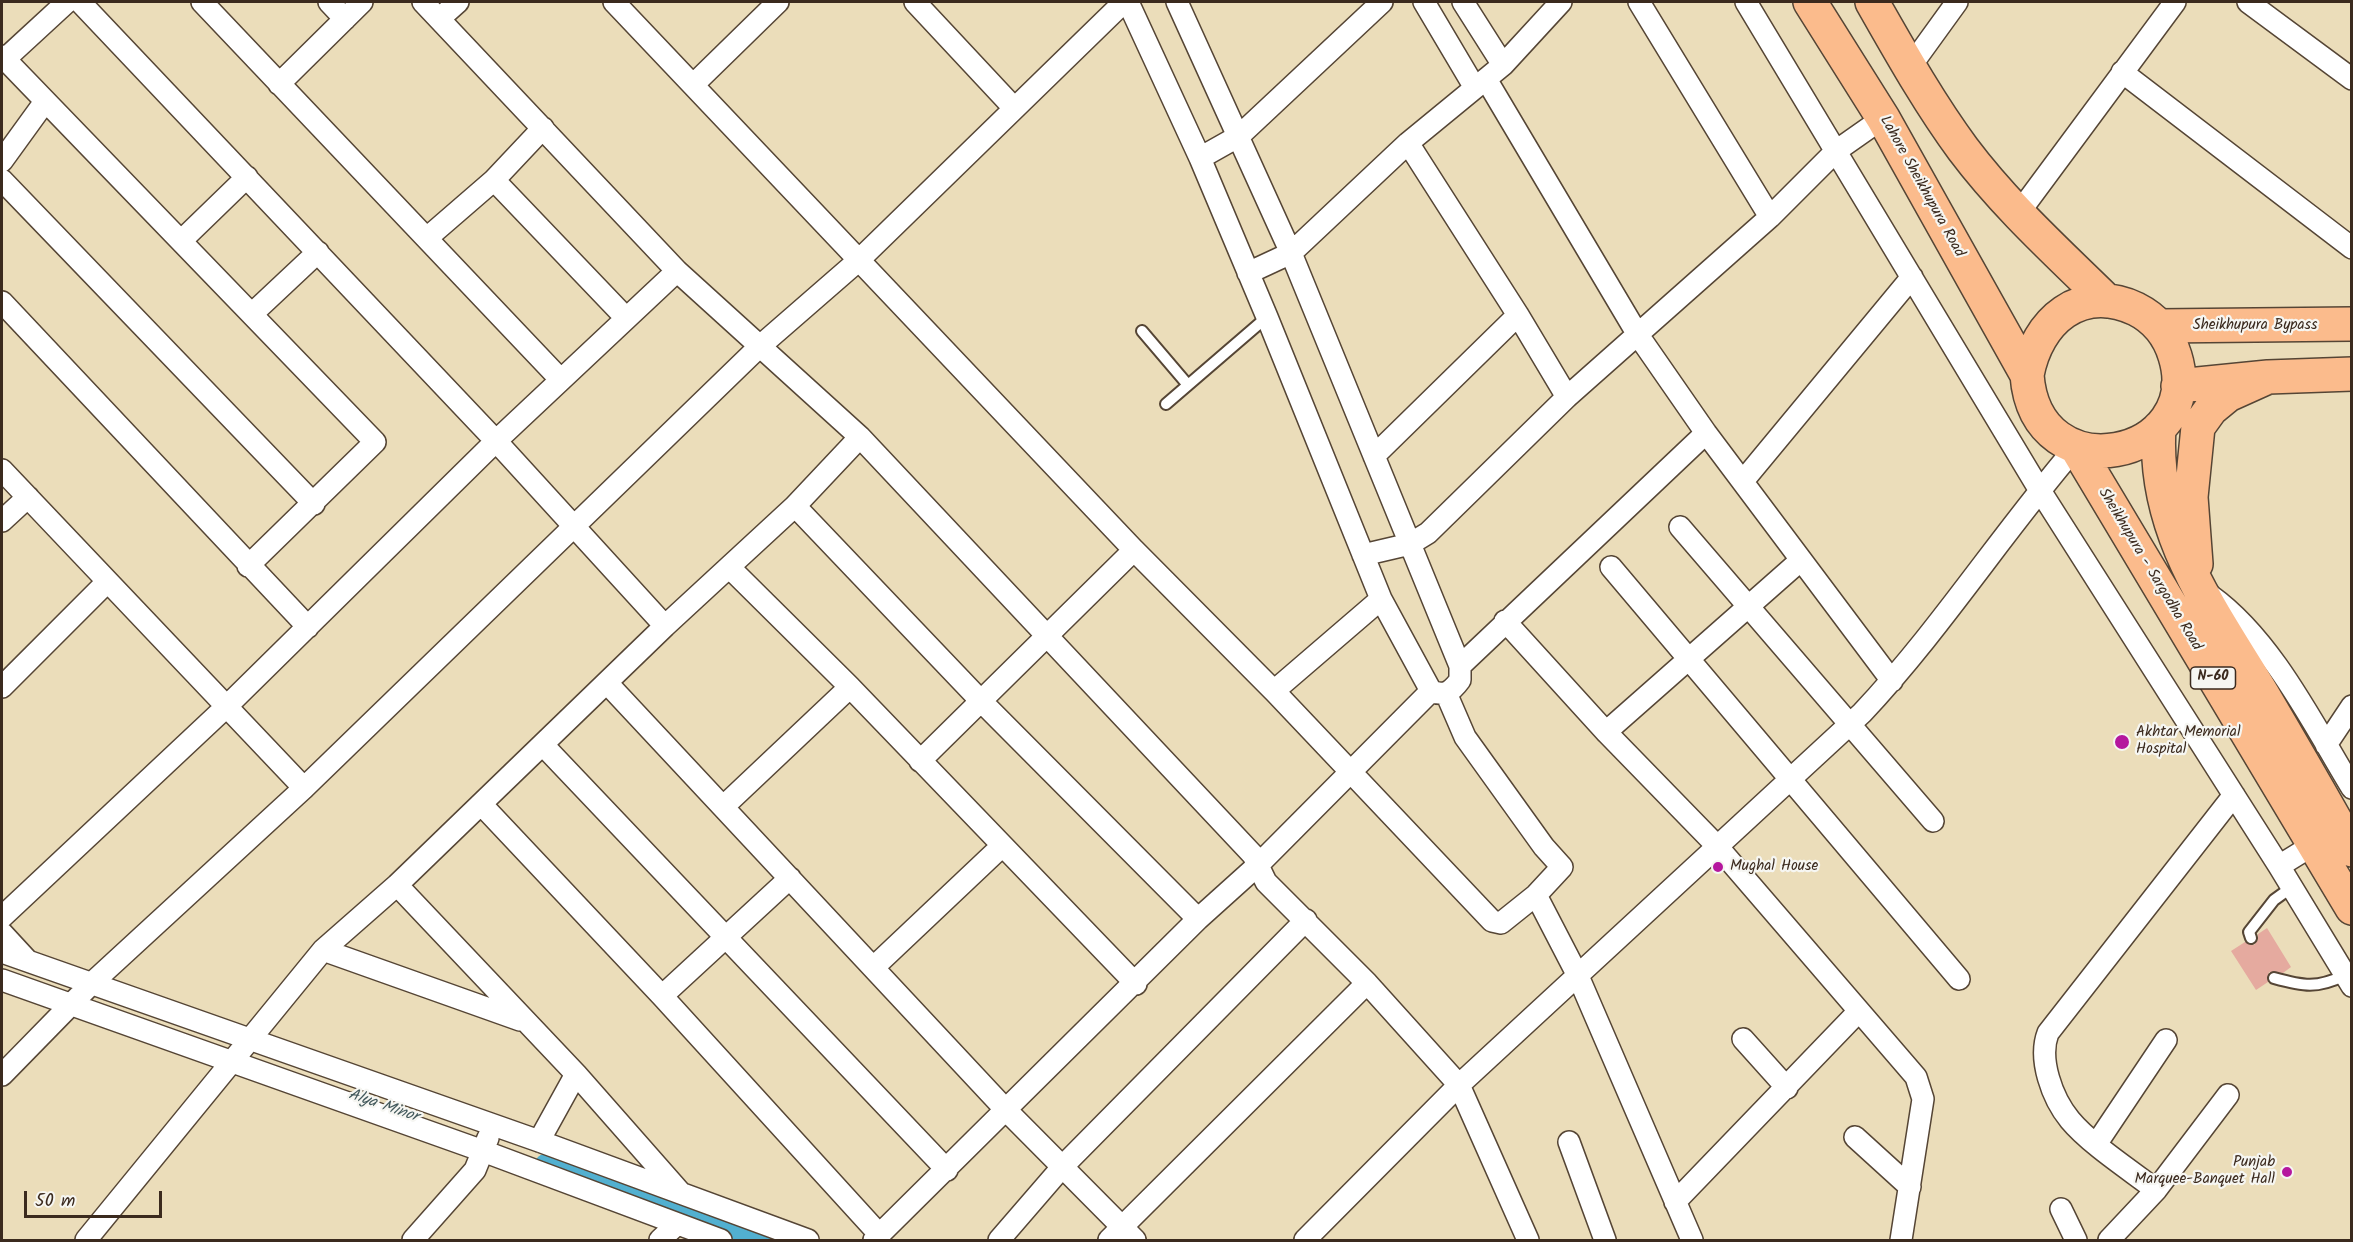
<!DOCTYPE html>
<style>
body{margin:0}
#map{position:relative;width:2353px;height:1242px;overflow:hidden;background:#ebddba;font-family:Kalam,sans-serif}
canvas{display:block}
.frame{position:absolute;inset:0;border:3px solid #3b2a1e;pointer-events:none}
.scale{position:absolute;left:24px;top:1191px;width:138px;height:27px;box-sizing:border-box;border:3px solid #3b2a1e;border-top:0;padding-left:8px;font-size:18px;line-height:21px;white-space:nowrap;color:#3b2a1e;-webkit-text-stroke:4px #f6f6f2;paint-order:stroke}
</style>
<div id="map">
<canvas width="2353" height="1242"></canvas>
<div class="frame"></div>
<div class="scale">50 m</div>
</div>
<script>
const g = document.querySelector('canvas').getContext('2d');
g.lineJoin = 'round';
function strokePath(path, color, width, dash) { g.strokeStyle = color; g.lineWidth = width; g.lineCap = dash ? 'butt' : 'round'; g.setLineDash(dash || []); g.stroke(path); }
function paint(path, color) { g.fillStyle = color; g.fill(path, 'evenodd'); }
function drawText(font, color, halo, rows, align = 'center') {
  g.font = font + ' Kalam,sans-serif'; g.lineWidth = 4.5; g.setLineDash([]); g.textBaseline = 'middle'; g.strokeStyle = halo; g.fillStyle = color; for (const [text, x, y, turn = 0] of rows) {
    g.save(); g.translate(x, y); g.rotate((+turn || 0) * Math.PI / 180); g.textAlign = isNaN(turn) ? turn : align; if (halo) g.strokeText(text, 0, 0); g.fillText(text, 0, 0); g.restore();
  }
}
strokePath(new Path2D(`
 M545 1164 765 1240`), '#52b0d0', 20);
paint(new Path2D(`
 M2267 928 2291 967 2283 973 2269 972 2268 982 2256 990 2231 951 2245 942 2254 945 2258 940V934Z`), '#e5aa9f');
const service = new Path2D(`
 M1142 331 1188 385
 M1166 404 1267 317
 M2251 938 2249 932 2274 900 2292 887
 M2274 978C2303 986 2317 989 2345 975`);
const minor = new Path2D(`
 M80 2 496 441 665 626
 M202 2 561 380
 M329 2 345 19
 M423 2 677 271 860 437 1253 855 1266 882 1367 983 1459 1085 1528 1240
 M614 2 1134 550 1274 691 1492 921 1501 923 1536 895 1562 867 1544 847 1465 737 1446 693
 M915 2 1014 108
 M1128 2 1200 158 1267 317 1381 599 1431 691C1445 697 1452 691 1460 680V666L1291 253 1177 2
 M1424 2 1475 88
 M1463 2 1503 65
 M1639 2 1770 217
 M1746 2 2039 489 2279 866 2352 986
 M2248 2 2352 79
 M439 19 458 2
 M2 56 375 442 248 566
 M4 60 67 2
 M1910 67 1957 2
 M2122 72 2352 248
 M1486 79 1638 335 1706 433 1892 681
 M279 84 362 2
 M693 85 778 2
 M1408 143 1518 315 1567 397
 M1200 158 1239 136 1382 2
 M2 161 44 103
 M2 180 314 504
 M494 180 626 318
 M2018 214 2175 2
 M427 238 494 180 543 128
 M181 241 247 177
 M1248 273 1291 253 1408 143 1503 65 1561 2
 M2 302 308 627
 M253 313 318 252
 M1374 456 1518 315
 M2 470 304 788
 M1743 481 1912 277
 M795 506 980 700 1198 919
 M2 521 28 497
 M1680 527 1933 821
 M1363 555 1410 544 1428 533 1567 397 1770 217 1836 151 1883 118
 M1611 567 1959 979
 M730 568 850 687 1136 984
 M2211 596C2272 640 2313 724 2352 788
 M1505 621 1606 732 1717 846 1916 1077 1923 1099 1901 1240
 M1460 666 1706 433
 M607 683 1006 1110 1135 1240
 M2 687 107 582
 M1274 691 1381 599
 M1606 732 1801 560
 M543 745 947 1170
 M2326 745 2352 706
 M920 761 1134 550
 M481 804 662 996 878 1233
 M723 807 850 687
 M2279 866 2313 845
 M397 885 576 1074 679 1191
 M1536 895 1578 976 1692 1240
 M2 917 226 707 496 441 677 271
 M2 933 26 959
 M323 950 520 1020
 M2 952 539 1141 808 1240
 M874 967 1002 846
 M2 980 483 1151 721 1240
 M662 996 790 878
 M1743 1039 1787 1088
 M2 1075 92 983 304 788 759 347 859 260 1124 2
 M1855 1137 1910 1187
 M539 1141 576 1074
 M1569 1142 1605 1240
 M2097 1143 2166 1040
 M2156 1190C2130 1170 2090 1144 2070 1120 2052 1098 2038 1059 2048 1033L2234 795
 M1675 1202 1859 1011
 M2061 1209 2076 1240
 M86 1240 323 950 397 885 665 626 795 506 860 437
 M413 1240 475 1170 488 1138
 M660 1240 676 1225
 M874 1240 1198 919 1258 865 1431 691
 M999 1240 1063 1166 1306 920
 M1109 1240 1367 983
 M1305 1240 1459 1085 1862 713C1940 630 2002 533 2076 447
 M2109 1240 2156 1190 2228 1095`);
const trunk = new Path2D(`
 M1810 2 1883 118 2027 375C2036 496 2207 459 2175 356 2169 336 2156 319 2136 309 2080 283 2037 321 2027 375
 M1872 2C1900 51 1929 103 1963 149 2005 205 2057 252 2107 301
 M2159 326 2352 324
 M2178 386 2268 377 2352 374
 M2159 428C2152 532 2212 610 2263 695 2293 746 2323 798 2352 850
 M2076 447 2352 908
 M2196 564 2191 497 2198 427 2211 409 2228 395 2268 377`);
strokePath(service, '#554535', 14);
strokePath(minor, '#554535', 24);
strokePath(trunk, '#554535', 36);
strokePath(service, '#fff', 10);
strokePath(minor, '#fff', 21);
strokePath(trunk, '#fbbb8c', 33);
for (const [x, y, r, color] of [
 [2122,742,8,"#b5179e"],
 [1718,867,6,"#b5179e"],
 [2287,1172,6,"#b5179e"]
]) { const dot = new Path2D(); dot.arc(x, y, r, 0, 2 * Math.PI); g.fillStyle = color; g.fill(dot); strokePath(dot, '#f6f6f2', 2); }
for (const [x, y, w] of [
 [2213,678,45]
]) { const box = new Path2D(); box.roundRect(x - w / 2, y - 11, w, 22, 4.5); g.fillStyle = '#f6f6f2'; g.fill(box); strokePath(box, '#3b2a1e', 1.5); }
drawText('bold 14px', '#3b2a1e', null, [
 ["N-60",2213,678]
]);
drawText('15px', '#3b2a1e', '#f6f6f2', [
 ["Lahore Sheikhupura Road",1921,187,61],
 ["Sheikhupura Bypass",2255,326],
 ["Sheikhupura - Sargodha Road",2149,570,59]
]);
drawText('15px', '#3b2a1e', '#f6f6f2', [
 ["Akhtar Memorial",2136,733],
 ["Hospital",2136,750],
 ["Mughal House",1730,867],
 ["Punjab",2275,1163,"right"],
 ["Marquee-Banquet Hall",2275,1180,"right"]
], 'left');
drawText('italic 16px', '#43595c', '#f6f6f2', [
 ["Alya Minor",383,1107,19]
]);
</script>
